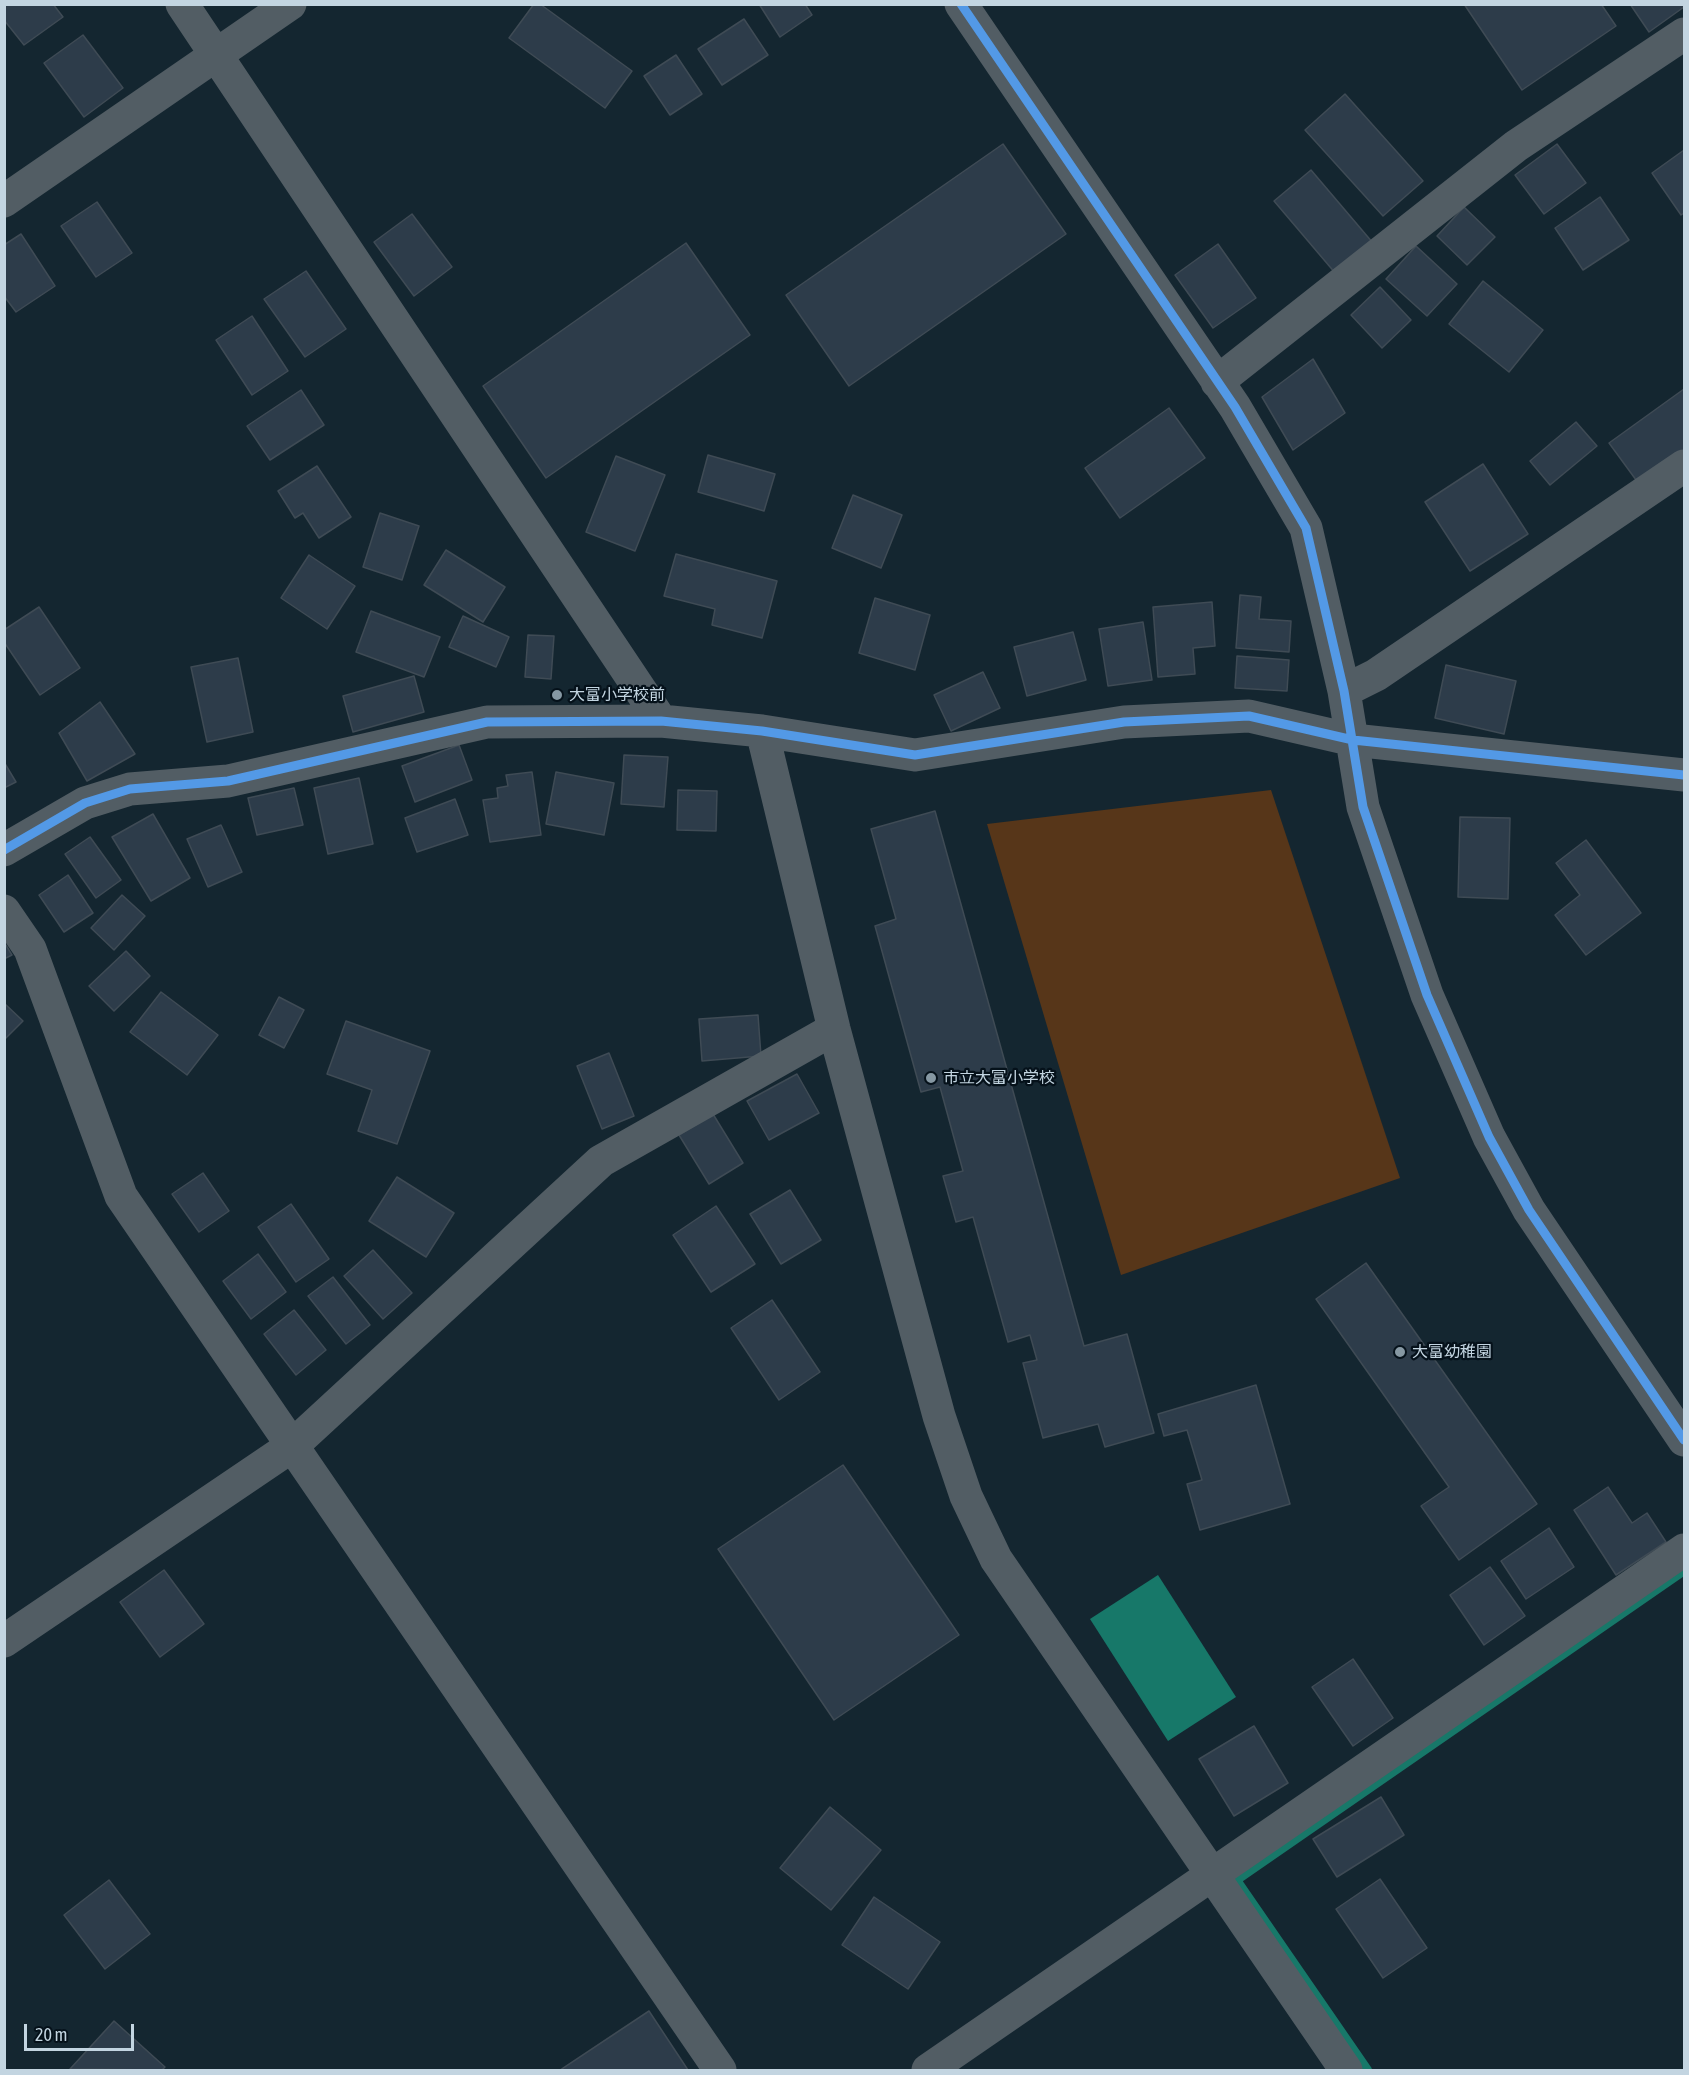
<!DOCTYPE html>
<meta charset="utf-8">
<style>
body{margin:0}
#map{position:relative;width:1689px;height:2075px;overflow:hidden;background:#142630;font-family:"Asap Condensed",sans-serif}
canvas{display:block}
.frame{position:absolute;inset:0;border:6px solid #c3d5e1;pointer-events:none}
.scale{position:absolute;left:24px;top:2024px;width:110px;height:27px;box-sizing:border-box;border:3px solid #c3d5e1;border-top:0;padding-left:8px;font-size:18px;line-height:21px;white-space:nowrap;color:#c3d5e1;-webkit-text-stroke:4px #05111a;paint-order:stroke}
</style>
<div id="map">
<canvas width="1689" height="2075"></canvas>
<div class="frame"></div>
<div class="scale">20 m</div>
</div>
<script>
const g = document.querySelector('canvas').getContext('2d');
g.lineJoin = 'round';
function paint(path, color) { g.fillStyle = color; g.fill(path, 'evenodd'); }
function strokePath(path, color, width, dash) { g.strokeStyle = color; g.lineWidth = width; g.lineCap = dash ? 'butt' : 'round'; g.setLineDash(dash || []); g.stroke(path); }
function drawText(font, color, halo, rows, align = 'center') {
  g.font = font + ' "Asap Condensed","Noto Sans JP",sans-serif'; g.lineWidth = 4.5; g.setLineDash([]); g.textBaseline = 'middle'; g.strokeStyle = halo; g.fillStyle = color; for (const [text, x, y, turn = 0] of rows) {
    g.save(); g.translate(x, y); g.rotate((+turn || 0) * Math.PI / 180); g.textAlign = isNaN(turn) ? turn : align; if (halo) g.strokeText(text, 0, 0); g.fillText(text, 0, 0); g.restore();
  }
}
paint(new Path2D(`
 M1271 790 1400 1178 1121 1275 987 824Z`), '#573619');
paint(new Path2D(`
 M1158 1575 1236 1697 1168 1741 1090 1619Z`), '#177869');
strokePath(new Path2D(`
 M1367 2070 1236 1880 1680 1573`), '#177869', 10);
const building = new Path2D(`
 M4 4H53L63 17 24 45 4 20Z
 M534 4H540L632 71 605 108 509 38Z
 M759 4H805L812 15 780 37Z
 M1464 4H1601L1616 26 1522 90Z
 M1630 4H1684V7L1649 32Z
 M744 19 768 55 722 85 698 49Z
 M83 35 123 88 84 117 44 63Z
 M676 55 702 94 670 115 644 76Z
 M1345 94 1423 181 1383 216 1305 130Z
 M1003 144 1066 234 849 386 786 295Z
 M1557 144 1586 183 1544 214 1515 175Z
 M1684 150V213L1681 215 1652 173Z
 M1311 170 1373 243 1336 274 1274 201Z
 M1600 197 1629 240 1583 270 1555 228Z
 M97 202 132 253 96 277 61 226Z
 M1464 207 1495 237 1467 265 1437 236Z
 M412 214 452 267 414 296 374 242Z
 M21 234 55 286 16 312 4 296V245Z
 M686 243 750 335 546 478 483 386Z
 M1218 244 1256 298 1213 328 1175 275Z
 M1416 246 1457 284 1427 316 1386 279Z
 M306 271 346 329 305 357 264 299Z
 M1483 281 1543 330 1509 372 1449 324Z
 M1380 287 1411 320 1382 348 1351 315Z
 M252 316 288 371 252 395 216 340Z
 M1313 359 1345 413 1293 450 1262 397Z
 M1684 389V452L1639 484 1609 443Z
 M301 390 324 425 270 460 247 426Z
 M1169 408 1205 458 1120 518 1085 468Z
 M1576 422 1597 446 1550 485 1530 461Z
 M708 455 775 474 764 511 698 492Z
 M616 456 665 475 635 551 586 532Z
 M1483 464 1528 534 1470 571 1425 502Z
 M317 466 351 517 319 538 303 513 295 518 278 491Z
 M853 495 902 515 881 568 832 548Z
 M380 513 419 526 402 580 363 567Z
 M446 550 505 587 483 622 424 585Z
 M676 554 777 581 762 638 712 625 715 609 664 596Z
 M309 555 355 586 327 629 281 598Z
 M1240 595 1261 597 1259 619 1291 621 1289 652 1236 648Z
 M875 598 930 615 915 670 859 653Z
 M1212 602 1215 646 1193 648 1195 674 1158 677 1153 607Z
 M39 607 80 668 40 695 4 642V630Z
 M371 611 440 637 424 677 356 652Z
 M463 616 509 637 496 667 449 647Z
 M1143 622 1152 680 1108 686 1099 629Z
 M1073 632 1086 680 1027 696 1014 647Z
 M528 635 554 636 551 679 525 677Z
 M1237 656 1289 660 1287 691 1235 688Z
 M238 658 253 732 207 742 191 667Z
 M1446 665 1516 681 1504 734 1435 718Z
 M983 672 1000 708 951 731 934 695Z
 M414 676 424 712 353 732 343 696Z
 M100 702 135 754 87 781 59 733Z
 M459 745 472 780 415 802 402 766Z
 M624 755 668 757 664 807 621 804Z
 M4 762 16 782 4 788Z
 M532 772 541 835 490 842 483 800 498 798 497 788 508 786 506 775Z
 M556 772 614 783 604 835 546 824Z
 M359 778 373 844 328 854 314 788Z
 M294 788 303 825 257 835 248 798Z
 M678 790 717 791 716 831 677 830Z
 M455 799 468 835 417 852 405 818Z
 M935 811 1084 1346 1127 1334 1154 1433 1105 1447 1098 1424 1043 1438 1023 1363 1037 1360 1030 1335 1008 1342 973 1217 956 1222 943 1176 963 1171 940 1087 921 1092 875 926 896 919 871 829Z
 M153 814 190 878 151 901 112 837Z
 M1460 817 1510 818 1508 899 1458 897Z
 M221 825 242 872 208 887 187 839Z
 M90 837 121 880 96 898 65 854Z
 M1586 840 1641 913 1586 955 1555 915 1580 895 1556 863Z
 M68 875 93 913 64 932 39 895Z
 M122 895 145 916 114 950 91 928Z
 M4 942 12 955 4 959Z
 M126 951 150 976 114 1011 89 986Z
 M161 992 218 1035 187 1075 130 1032Z
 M279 997 304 1010 284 1048 259 1035Z
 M4 1003 23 1021 4 1040Z
 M758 1015 761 1056 702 1061 699 1019Z
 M346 1021 430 1051 397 1144 358 1131 372 1090 327 1074Z
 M609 1053 634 1116 602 1129 577 1066Z
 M797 1074 819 1113 769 1140 747 1101Z
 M713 1114 743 1163 709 1184 679 1135Z
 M203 1173 229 1211 199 1232 172 1194Z
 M397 1177 454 1213 426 1257 369 1221Z
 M790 1190 821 1240 781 1264 750 1214Z
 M291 1204 329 1259 296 1282 258 1227Z
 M716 1206 755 1264 711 1292 673 1235Z
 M373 1250 412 1293 383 1319 344 1276Z
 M258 1254 286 1292 251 1319 223 1281Z
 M1366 1263 1537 1504 1459 1560 1421 1506 1449 1487 1316 1299Z
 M333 1277 370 1325 346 1344 308 1296Z
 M772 1300 820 1372 779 1400 731 1328Z
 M294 1310 326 1350 296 1375 264 1334Z
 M1256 1385 1290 1504 1200 1530 1187 1484 1202 1480 1187 1430 1164 1436 1158 1414Z
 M843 1465 959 1635 834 1720 718 1549Z
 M1608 1487 1632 1523 1647 1513 1666 1542 1616 1575 1574 1510Z
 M1549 1528 1574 1567 1526 1599 1501 1561Z
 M1490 1567 1525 1616 1484 1645 1450 1595Z
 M164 1570 204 1624 160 1657 120 1602Z
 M1353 1659 1393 1718 1353 1746 1312 1687Z
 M1254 1726 1288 1783 1234 1816 1199 1759Z
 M1381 1797 1404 1835 1337 1877 1313 1839Z
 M830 1807 881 1850 831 1910 780 1868Z
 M1380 1879 1427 1948 1383 1978 1336 1909Z
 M109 1880 150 1934 105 1969 64 1915Z
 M874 1897 940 1942 908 1989 842 1945Z
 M649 2011 688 2070H560Z
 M114 2021 165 2067 162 2070 70 2069Z`);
paint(building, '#2d3c4a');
strokePath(building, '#3f4b55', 1.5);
strokePath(new Path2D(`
 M182 4 661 721
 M961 4 1235 407 1306 528 1344 691 1363 807 1427 995 1489 1137 1529 1210 1684 1440
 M4 201 290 4
 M1217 382 1516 146 1684 34
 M1344 691 1376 675 1684 466
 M762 731 834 1029 939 1416 966 1496 996 1559 1346 2070
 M4 850 85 803 130 789 228 781 487 722 661 721 762 731 915 755 1124 722 1249 716 1353 740 1684 775
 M4 911 30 949 121 1196 720 2070
 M4 1641 292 1446 601 1161 834 1029
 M928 2070 1684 1550`), '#525d64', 33);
strokePath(new Path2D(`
 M961 4 1235 407 1306 528 1344 691 1363 807 1427 995 1489 1137 1529 1210 1684 1440
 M4 850 85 803 130 789 228 781 487 722 661 721 762 731 915 755 1124 722 1249 716 1353 740 1684 775`), '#5399e6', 9);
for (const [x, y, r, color] of [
 [557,695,6,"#8698a3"],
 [931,1078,6,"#8698a3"],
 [1400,1352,6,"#8698a3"]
]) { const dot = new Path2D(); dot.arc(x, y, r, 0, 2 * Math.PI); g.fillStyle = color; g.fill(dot); strokePath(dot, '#05111a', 2); }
drawText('16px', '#c3d5e1', '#05111a', [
 ["大富小学校前",569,695],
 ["市立大富小学校",943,1078],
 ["大富幼稚園",1412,1352]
], 'left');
</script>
